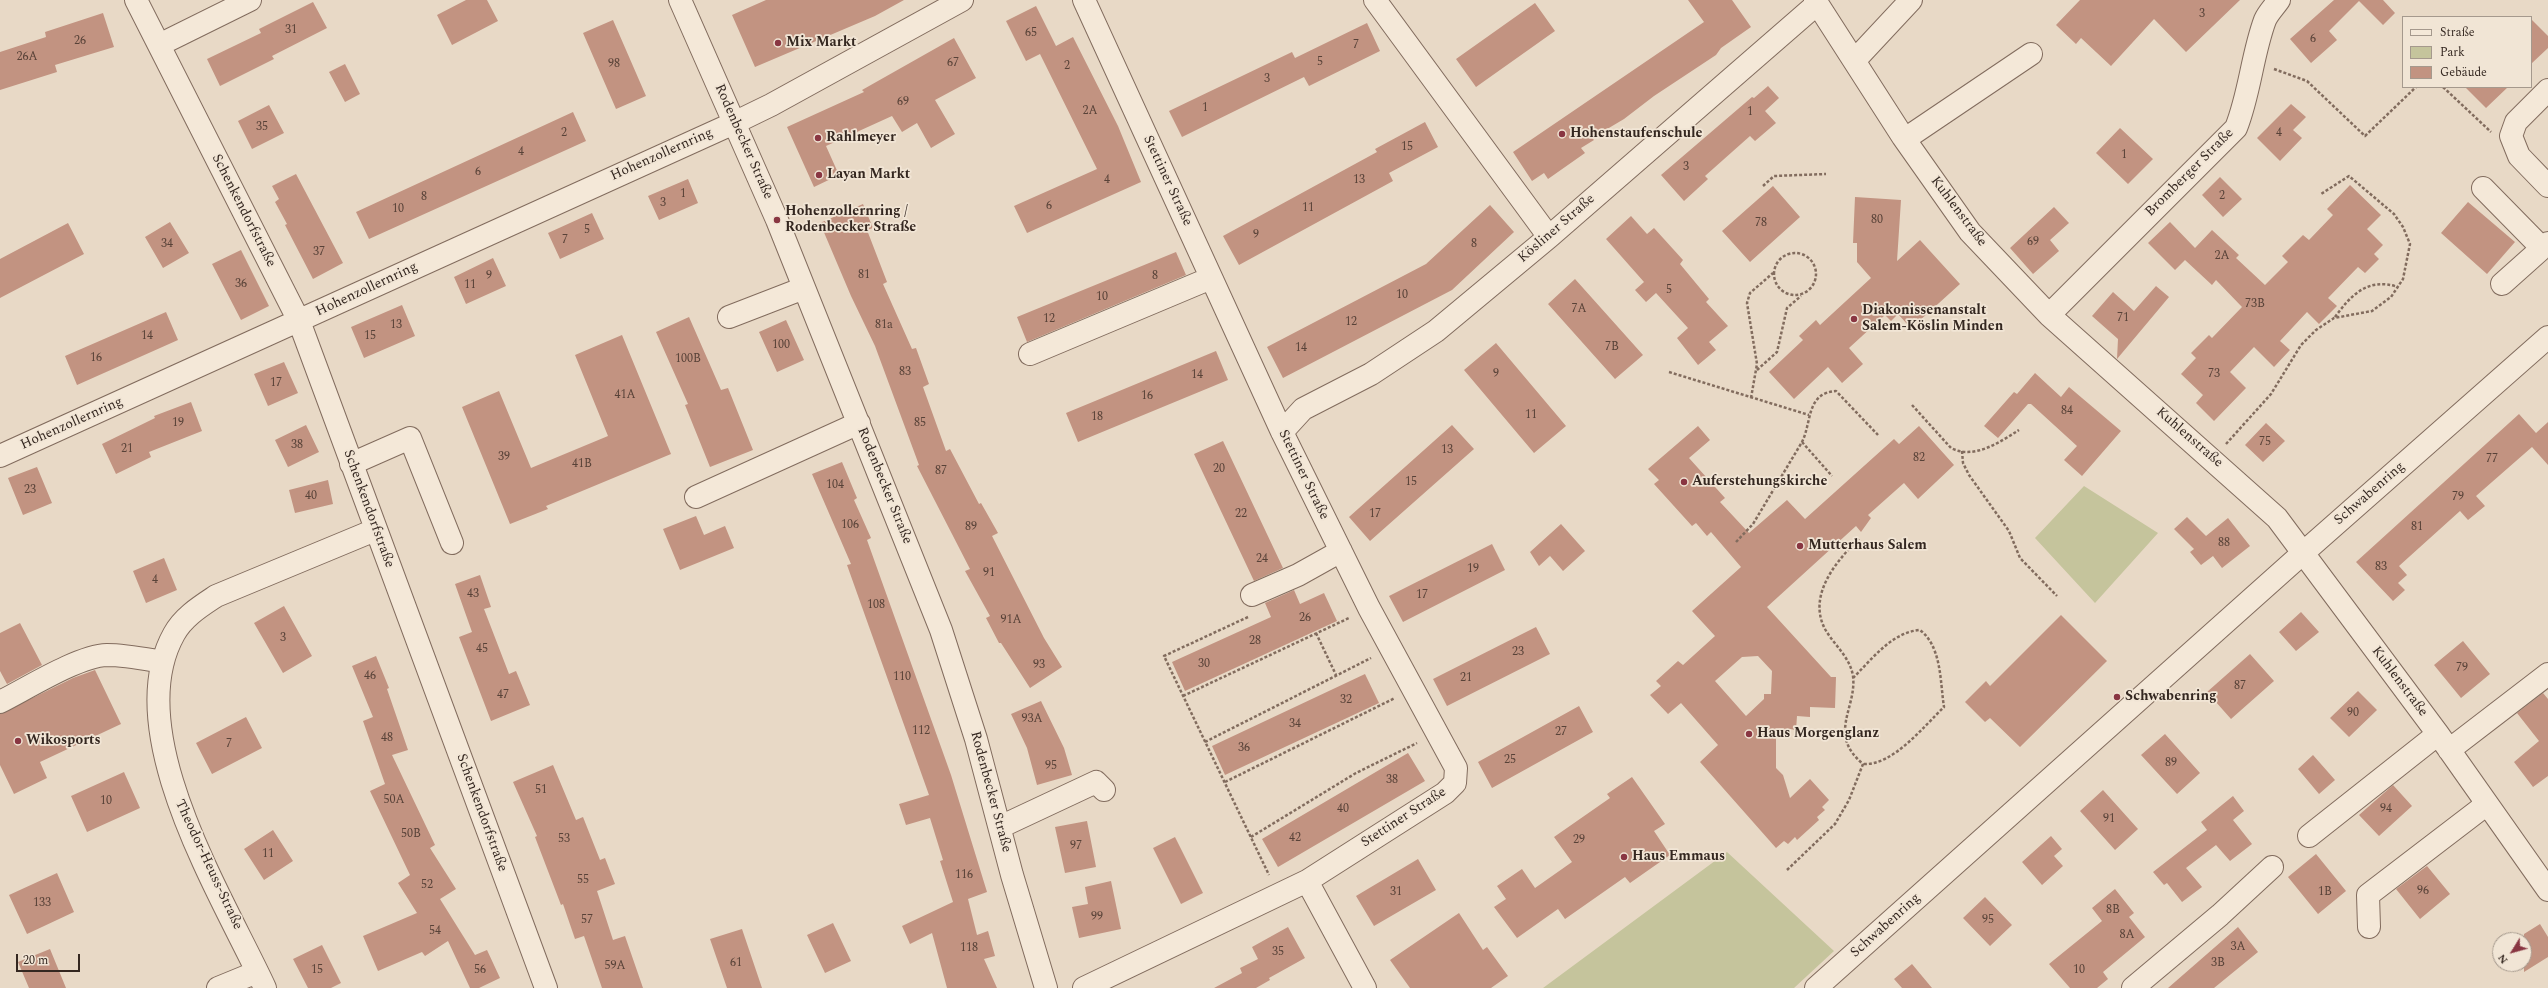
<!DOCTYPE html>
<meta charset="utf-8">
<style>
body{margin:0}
#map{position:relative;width:2548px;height:988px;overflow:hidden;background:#e8d9c6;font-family:Spectral,serif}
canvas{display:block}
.legend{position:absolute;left:2402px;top:16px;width:130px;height:72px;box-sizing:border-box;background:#f1e5d5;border:1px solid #a5998d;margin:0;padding:5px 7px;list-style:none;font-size:12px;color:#342720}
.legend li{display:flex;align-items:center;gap:8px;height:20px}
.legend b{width:20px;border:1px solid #a5998d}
.north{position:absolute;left:2492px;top:932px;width:40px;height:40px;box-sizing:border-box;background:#f1e5d5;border:1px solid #a5998d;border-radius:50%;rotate:233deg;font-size:11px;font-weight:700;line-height:16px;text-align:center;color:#342720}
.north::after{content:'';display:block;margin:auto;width:14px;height:18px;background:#893642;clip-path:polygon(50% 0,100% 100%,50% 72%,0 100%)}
.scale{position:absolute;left:16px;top:954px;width:64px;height:18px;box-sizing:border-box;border:2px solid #342720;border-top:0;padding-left:5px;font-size:12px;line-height:14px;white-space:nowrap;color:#342720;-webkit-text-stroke:3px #f1e5d5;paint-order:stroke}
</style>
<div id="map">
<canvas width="2548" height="988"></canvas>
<ul class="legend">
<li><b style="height:5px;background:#f4e8d8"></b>Straße</li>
<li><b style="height:11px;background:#c5c49c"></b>Park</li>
<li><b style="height:11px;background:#c29381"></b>Gebäude</li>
</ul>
<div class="north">N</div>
<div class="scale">20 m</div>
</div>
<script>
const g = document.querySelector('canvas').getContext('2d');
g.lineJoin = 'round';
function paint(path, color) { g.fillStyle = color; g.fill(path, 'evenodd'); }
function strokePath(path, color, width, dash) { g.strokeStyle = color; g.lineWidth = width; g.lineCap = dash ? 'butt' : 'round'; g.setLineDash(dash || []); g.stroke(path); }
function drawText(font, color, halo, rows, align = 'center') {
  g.font = font + ' Spectral,serif'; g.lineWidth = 3.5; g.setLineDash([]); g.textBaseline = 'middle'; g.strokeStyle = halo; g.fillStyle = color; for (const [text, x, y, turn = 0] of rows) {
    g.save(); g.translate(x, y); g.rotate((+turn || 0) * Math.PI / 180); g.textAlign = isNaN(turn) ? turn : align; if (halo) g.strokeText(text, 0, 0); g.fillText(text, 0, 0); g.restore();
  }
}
paint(new Path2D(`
 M2084 486 2158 533 2095 603 2035 538Z
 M1727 852 1834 951 1794 988H1543Z`), '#c5c49c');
paint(new Path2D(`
 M466 0H487L498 21 452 45 437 15Z
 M766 0H904L875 16 755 67 732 15Z
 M1688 0H1732L1751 27 1721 48 1716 55 1654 96 1624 119 1592 138 1594 140 1581 148 1585 153 1548 179 1544 173 1532 181 1513 152 1704 22Z
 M2080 0H2240L2186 52 2154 19 2111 66 2081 38 2076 44 2056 25Z
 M2334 0H2383L2395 13 2383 25 2359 1 2329 31 2337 40 2311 63 2290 39Z
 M313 2 327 28 272 56 274 59 220 86 207 59 261 33 259 29Z
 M1535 3 1555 31 1476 87 1456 59Z
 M1036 6 1056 46 1073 37 1118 126 1141 182 1027 233 1014 206 1097 169 1040 54 1026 61 1006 21Z
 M103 13 114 47 55 65 57 72 0 90V52L46 37 45 32Z
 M2531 19 2548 36V48L2531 64Z
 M613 20 646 96 616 109 583 33Z
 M1367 23 1380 51 1309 86 1304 77 1182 137 1169 111 1292 52 1295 58Z
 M954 38 976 78 935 100 955 134 931 148 917 123 902 132 892 116 826 146 839 175 814 187 787 127 864 92 862 90Z
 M345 64 360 94 345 102 329 72Z
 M1768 86 1779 98 1765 111 1776 123 1755 141 1750 136 1705 176 1708 179 1684 201 1661 175 1752 97 1754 98Z
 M2465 87H2508L2486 108Z
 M2291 104 2306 117 2293 130 2302 138 2280 161 2257 138Z
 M269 105 284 133 252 149 238 121Z
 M573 112 586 141 369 239 356 212Z
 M1425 122 1438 147 1389 173 1393 181 1239 265 1223 236 1377 152 1375 149Z
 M2120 128 2153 159 2128 184 2096 153Z
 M296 174 343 263 313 279 285 225 287 224 275 202 279 199 272 186Z
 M2220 177 2242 199 2223 217 2202 195Z
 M688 179 698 203 659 220 648 196Z
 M2350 185 2381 215 2367 229 2383 245 2374 254 2379 259 2365 273 2358 267 2328 298 2337 306 2319 324 2307 312 2280 341 2290 350 2274 367 2254 347 2230 372 2246 388 2214 421 2196 403 2203 395 2181 374 2196 358 2191 353 2209 335 2212 338 2242 307 2216 280 2212 285 2185 260 2175 270 2148 243 2170 222 2195 248 2212 230 2239 255 2236 258 2265 285 2288 262 2282 256 2303 235 2309 240 2333 215 2327 209Z
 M1773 186 1800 217 1750 262 1722 231Z
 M1855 197 1901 200 1897 261 1920 240 1960 284 1918 322 1914 318 1907 324 1898 314 1891 321 1885 315 1849 348 1863 364 1842 383 1828 367 1794 399 1769 372 1803 340 1799 336 1816 320 1820 325 1871 278 1857 262V243H1853Z
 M2468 202 2515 242 2487 274 2441 233Z
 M863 204 873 228 867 230 887 282 883 284 912 349 916 348 929 384 923 387 946 451 950 449 979 504 981 503 998 533 992 536 1044 638 1062 667 1030 688 1001 643H999L986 618 990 616 965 571 970 569 917 466 919 465 875 346 851 296 820 223Z
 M1490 205 1514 232 1452 290 1283 378 1267 347 1426 264Z
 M2054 207 2069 223 2050 240 2059 251 2033 274 2010 248Z
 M592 213 604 239 560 259 548 233Z
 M1631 216 1647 234 1654 228 1683 260 1680 264 1709 299 1706 302 1728 326 1709 342 1716 350 1698 365 1677 338 1688 328 1656 293 1646 302 1635 290 1644 282 1606 239Z
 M170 222 189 253 163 268 145 237Z
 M68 223 84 254 0 298V259Z
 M241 250 269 306 241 320 212 264Z
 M1176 252 1186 275 1027 342 1017 317Z
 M493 258 506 286 466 304 454 277Z
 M1575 279 1643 355 1615 379 1548 304Z
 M2156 286 2169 297 2117 359 2118 339 2092 316 2113 292 2134 311Z
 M402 305 415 336 364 358 351 327Z
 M166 312 178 340 77 385 65 356Z
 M689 317 721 390 728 388 753 450 710 467 685 405 688 404 656 332Z
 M786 320 804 360 777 372 759 332Z
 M622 335 671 454 546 506 548 509 510 524 462 407 499 391 531 468 608 436 575 355Z
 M1496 343 1566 426 1534 453 1464 370Z
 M1216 351 1228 380 1078 442 1066 413Z
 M284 362 298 393 268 406 254 374Z
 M2035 373 2061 397 2069 387 2121 431 2082 476 2064 460 2077 446 2031 404H2028L1998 438 1984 426 2014 392 2017 394Z
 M191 402 202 431 149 452 151 457 116 474 102 444 155 418 154 416Z
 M2519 414 2536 433 2548 422V465L2532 447 2476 496 2485 506 2468 520 2460 511 2399 566 2407 575 2398 583 2405 590 2393 601 2356 562Z
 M2266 423 2285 441 2263 462 2245 445Z
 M306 425 319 452 288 467 275 440Z
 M1452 425 1474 449 1370 541 1349 517Z
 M1698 426 1710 440 1689 458 1725 498 1720 502 1749 533 1787 500 1805 519 1894 439 1899 444 1919 426 1954 465 1918 499 1904 483 1868 515 1871 518 1861 532 1856 526 1767 607 1831 677H1836L1835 708 1810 707V717L1797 716 1796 730 1790 729 1789 736 1776 735V768L1783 775 1790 798 1810 779 1829 800 1822 807 1825 810 1817 817 1819 820 1797 840 1795 837 1788 844 1784 841 1776 848 1700 762 1718 745 1681 703 1668 714 1650 695 1661 686 1656 681 1678 661 1683 665 1715 636 1692 611 1741 567 1711 532 1707 536 1696 523 1692 526 1654 484 1659 480 1648 469ZM1758 656 1772 671 1771 694H1764V699L1746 716 1715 681 1742 657Z
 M1223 441 1283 568 1254 581 1194 454Z
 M842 462 857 498 854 500 871 538 867 540 951 775 987 892 968 899 977 935 988 931 995 956 984 959 997 988H947L932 933 910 944 902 926 953 902 940 861 943 860 930 818 906 825 899 804 929 795 847 565 851 564 812 474Z
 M37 467 52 503 23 515 8 478Z
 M328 480 333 504 295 513 289 490Z
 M696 516 704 535 725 526 734 548 680 570 663 529Z
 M2187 517 2206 536 2228 518 2250 546 2222 568 2213 556 2201 565 2190 552 2194 549 2174 529Z
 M1561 524 1585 551 1563 571 1550 556 1539 566 1530 552Z
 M1492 544 1505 570 1403 622 1389 596Z
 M164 558 177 590 146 603 133 571Z
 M480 575 491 607 484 609 509 674 516 671 530 705 491 721 459 637 472 632 455 584Z
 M1294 590 1300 604 1324 593 1337 621 1185 691 1172 662 1271 617 1265 603Z
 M284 606 312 656 283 673 254 623Z
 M2301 612 2319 632 2296 651 2279 632Z
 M2061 615 2107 661 2020 747 1990 718 1985 722 1965 702 1986 681 1990 686Z
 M20 623 42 665 7 684 0 671V633Z
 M1536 627 1550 654 1447 706 1433 679Z
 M2463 641 2490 674 2461 698 2434 665Z
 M2250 654 2274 681 2231 719 2207 692Z
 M376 656 389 688 387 689 408 750 392 755 435 845 430 848 456 889 440 899 475 955 487 950 500 978 479 988H470L448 941 425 956 422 952 378 971 363 936 417 913 398 883 410 875 370 791 385 784 363 721 373 717 352 666Z
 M95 670 121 724 40 762 47 778 14 794 0 765V714L73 678Z
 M1365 674 1379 703 1225 775 1212 746Z
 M2358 691 2377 710 2349 737 2330 718Z
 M2543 693 2548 699V776L2533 787 2514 762 2539 741 2517 713Z
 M1041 701 1064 748 1072 775 1037 785 1027 748 1011 714Z
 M1579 706 1593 732 1492 788 1478 762Z
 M246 717 262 748 212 774 196 743Z
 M2165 734 2200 773 2177 794 2141 755Z
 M1408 753 1425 781 1278 867 1262 839Z
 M2313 755 2335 780 2319 794 2298 769Z
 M553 765 576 820 583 817 600 860 605 858 615 884 597 891 613 940 625 936 643 988H602L584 936 575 939 563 904 561 905 535 837 537 836 513 782Z
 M124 772 140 808 87 832 71 796Z
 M1632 777 1665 824 1654 831 1670 855 1630 883 1625 877 1565 919 1558 909 1517 938 1494 907 1506 899 1497 886 1522 869 1535 888 1572 862 1554 837 1610 798 1607 794Z
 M2393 785 2412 806 2379 836 2359 815Z
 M2103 790 2138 829 2115 850 2080 811Z
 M2233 796 2244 811 2233 820 2252 844 2230 861 2216 845 2186 868 2202 887 2182 902 2167 883 2164 885 2153 872 2207 830 2201 822Z
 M1087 821 1096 867 1065 873 1055 827Z
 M273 830 293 861 264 880 244 849Z
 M2051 836 2062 849 2054 856 2063 866 2042 885 2022 862Z
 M1175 837 1203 893 1181 904 1153 848Z
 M2316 854 2346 891 2318 914 2288 877Z
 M1418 859 1436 890 1374 926 1356 896Z
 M2427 866 2450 894 2420 919 2396 889Z
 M57 873 74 912 27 934 9 895Z
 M1111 881 1121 929 1079 938 1072 907 1088 904 1085 887Z
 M2115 889 2134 913 2129 917 2145 937 2103 972 2108 979 2097 988H2070L2049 964 2102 921 2092 908Z
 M1985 897 2012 925 1990 946 1963 918Z
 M1459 913 1483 950 1487 947 1508 976 1491 988H1410L1390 960Z
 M833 923 851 961 825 973 807 935Z
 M2540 924 2548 937V957L2524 972V934Z
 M1288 927 1305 958 1269 978 1270 980 1256 988H1214L1242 973 1240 968 1258 959 1252 947Z
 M2238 927 2258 952 2214 988H2168Z
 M742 929 762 988H727L710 939Z
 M322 945 341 983 331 988H308L293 959Z
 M50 949 66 988H29L18 962Z
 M1912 964 1932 988H1902L1894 979Z`), '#c29381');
const minor = new Path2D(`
 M136 0 299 321 546 988
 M680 0 777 220 941 630 976 739 1012 875 1046 988
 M1084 0 1282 432 1369 608 1456 768 1455 783 1445 793 1307 881 1084 988
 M1375 0 1549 237
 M1815 0 1903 137 1970 232 2049 315 2277 518 2438 734 2548 890
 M159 45 250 0
 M1855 60 1911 0
 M2548 90 2516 122 2511 136 2519 156 2548 186
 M1905 139 2031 54
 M2483 188 2542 248
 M2502 284 2548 243
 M2049 315 2236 128C2250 93 2252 55 2265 20 2268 13 2275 6 2279 0
 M729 317 804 288
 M1030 354 1211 278
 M1282 432 1303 409 1371 374 1436 331 1549 237 1817 4
 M0 456 734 123 771 105 962 0
 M351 464 410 438 452 543
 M696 497 859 423
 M1252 595 1298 575 1341 551
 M0 702C28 688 78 656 107 655 126 655 145 659 163 662
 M2449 750 2548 674
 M1000 827 1096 782 1104 790
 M2309 836 2438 734
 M1307 881 1365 988
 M2369 927 2368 895 2487 804
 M218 988 257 972
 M265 988C223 897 119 732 174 634 183 617 201 606 216 596L375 530
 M1816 988 2303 553 2548 337
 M2133 988 2220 915 2272 867`);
strokePath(minor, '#826c5e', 24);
strokePath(new Path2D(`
 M2274 69 2307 81 2365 136 2416 87
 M2443 87 2491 132
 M1763 186 1774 176 1826 174
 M1774 274a21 21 0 1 1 42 0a21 21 0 1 1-42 0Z
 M2335 317C2351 295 2368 277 2398 287
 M1757 370 1777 352 1787 308 1801 296
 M1669 372 1809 415
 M1751 398 1757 364 1747 303 1750 293 1773 273
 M1912 405 1951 448C1974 460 2000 442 2019 430
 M1802 442 1832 476
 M2226 444 2271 394 2301 345 2316 330 2334 318 2372 311 2391 297 2403 279 2410 244 2403 227 2394 214 2349 176 2321 194
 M1962 451 1963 463 1969 475 2009 531 2020 558 2057 596
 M1736 542 1753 524 1802 442C1812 422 1806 393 1836 391L1878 435
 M1248 617 1164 656 1269 875
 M1316 633 1336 675
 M1853 678C1872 659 1892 632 1920 630 1942 647 1940 682 1944 707 1924 726 1893 766 1863 764
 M1183 696 1349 618
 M1205 742 1371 658
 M1225 782 1395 698
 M1251 837 1356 773 1417 743
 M1787 870 1835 824 1849 800 1863 764C1827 734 1857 708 1853 676 1850 657 1834 645 1825 629 1807 595 1837 560 1859 539`), '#826c5e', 2.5, [3, 2]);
strokePath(minor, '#f4e8d8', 22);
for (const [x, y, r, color] of [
 [778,43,4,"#893642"],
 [1562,134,4,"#893642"],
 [818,138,4,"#893642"],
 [819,175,4,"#893642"],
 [777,220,4,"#893642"],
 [1854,319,4,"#893642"],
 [1684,482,4,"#893642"],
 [1800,546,4,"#893642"],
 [2117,697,4,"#893642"],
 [1749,734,4,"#893642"],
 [18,741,4,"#893642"],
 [1624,857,4,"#893642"]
]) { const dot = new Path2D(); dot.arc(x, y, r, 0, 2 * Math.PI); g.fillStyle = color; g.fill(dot); strokePath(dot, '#f1e5d5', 1.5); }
drawText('12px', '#584238', null, [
 ["3",2202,15],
 ["31",291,31],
 ["65",1031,34],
 ["6",2313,40],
 ["26",80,42],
 ["7",1356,46],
 ["26A",27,58],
 ["5",1320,63],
 ["67",953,64],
 ["98",614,65],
 ["2",1067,67],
 ["3",1267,80],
 ["69",903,103],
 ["1",1205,109],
 ["2A",1090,112],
 ["1",1750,113],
 ["35",262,128],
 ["2",564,134],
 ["4",2279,134],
 ["15",1407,148],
 ["4",521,153],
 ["1",2124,156],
 ["3",1686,168],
 ["6",478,173],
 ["4",1107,181],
 ["13",1359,181],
 ["1",683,195],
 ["2",2222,197],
 ["8",424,198],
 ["3",663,204],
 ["6",1049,207],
 ["11",1308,209],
 ["10",398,210],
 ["80",1877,221],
 ["78",1761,224],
 ["5",587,231],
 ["9",1256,236],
 ["7",565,241],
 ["69",2033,243],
 ["34",167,245],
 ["8",1474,245],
 ["37",319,253],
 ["2A",2222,257],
 ["81",864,276],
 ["9",489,277],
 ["8",1155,277],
 ["36",241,285],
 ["11",470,286],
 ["5",1669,291],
 ["10",1402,296],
 ["10",1102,298],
 ["73B",2255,305],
 ["7A",1579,310],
 ["71",2123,319],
 ["12",1049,320],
 ["12",1351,323],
 ["13",396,326],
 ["81a",884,326],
 ["14",147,337],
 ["15",370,337],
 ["100",781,346],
 ["7B",1612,348],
 ["14",1301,349],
 ["16",96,359],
 ["100B",688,360],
 ["83",905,373],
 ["9",1496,375],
 ["73",2214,375],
 ["14",1197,376],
 ["17",276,384],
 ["41A",625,396],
 ["16",1147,397],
 ["84",2067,412],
 ["11",1531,416],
 ["18",1097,418],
 ["19",178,424],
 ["85",920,424],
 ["75",2265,443],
 ["38",297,446],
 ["21",127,450],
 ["13",1447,451],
 ["39",504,458],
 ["82",1919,459],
 ["77",2492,460],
 ["41B",582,465],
 ["20",1219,470],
 ["87",941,472],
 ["15",1411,483],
 ["104",835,486],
 ["23",30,491],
 ["40",311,497],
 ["79",2458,498],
 ["22",1241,515],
 ["17",1375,515],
 ["106",850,526],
 ["89",971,528],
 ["81",2417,528],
 ["88",2224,544],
 ["24",1262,560],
 ["83",2381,568],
 ["19",1473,570],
 ["91",989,574],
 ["4",155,581],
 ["43",473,595],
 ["17",1422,596],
 ["108",876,606],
 ["26",1305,619],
 ["91A",1011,621],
 ["3",283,639],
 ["28",1255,642],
 ["45",482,650],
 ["23",1518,653],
 ["30",1204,665],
 ["93",1039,666],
 ["79",2462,669],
 ["46",370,677],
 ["110",902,678],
 ["21",1466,679],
 ["87",2240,687],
 ["47",503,696],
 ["32",1346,701],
 ["90",2353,714],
 ["93A",1032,720],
 ["34",1295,725],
 ["112",921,732],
 ["27",1561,733],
 ["48",387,739],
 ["7",229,745],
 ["36",1244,749],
 ["25",1510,761],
 ["89",2171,764],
 ["95",1051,767],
 ["38",1392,781],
 ["51",541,791],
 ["50A",394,801],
 ["10",106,802],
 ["40",1343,810],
 ["94",2386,810],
 ["91",2109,820],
 ["50B",411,835],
 ["42",1295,839],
 ["53",564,840],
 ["29",1579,841],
 ["97",1076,847],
 ["11",268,855],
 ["116",964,876],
 ["55",583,881],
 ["52",427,886],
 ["96",2423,892],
 ["31",1396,893],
 ["1B",2325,893],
 ["133",42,904],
 ["8B",2113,911],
 ["99",1097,918],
 ["57",587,921],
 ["95",1988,921],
 ["54",435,932],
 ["8A",2127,936],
 ["3A",2238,948],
 ["118",969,949],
 ["35",1278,953],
 ["61",736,964],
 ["3B",2218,964],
 ["59A",615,967],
 ["15",317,971],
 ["56",480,971],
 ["10",2079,971]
]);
drawText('bold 14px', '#342720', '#f1e5d5', [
 ["Mix Markt",786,43],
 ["Hohenstaufenschule",1570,134],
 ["Rahlmeyer",826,138],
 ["Layan Markt",827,175],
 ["Hohenzollernring /",785,212],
 ["Rodenbecker Straße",785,228],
 ["Diakonissenanstalt",1862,311],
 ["Salem-Köslin Minden",1862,327],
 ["Auferstehungskirche",1692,482],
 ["Mutterhaus Salem",1808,546],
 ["Schwabenring",2125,697],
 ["Haus Morgenglanz",1757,734],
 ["Wikosports",26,741],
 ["Haus Emmaus",1632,857]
], 'left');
drawText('14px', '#342720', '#f1e5d5', [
 ["Rodenbecker Straße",743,142,66],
 ["Hohenzollernring",662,155,-24],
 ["Bromberger Straße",2190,173,-45],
 ["Stettiner Straße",1167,181,65],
 ["Schenkendorfstraße",243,211,63],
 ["Kuhlenstraße",1958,212,53],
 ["Kösliner Straße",1557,229,-41],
 ["Hohenzollernring",367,290,-25],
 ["Hohenzollernring",72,424,-24],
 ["Kuhlenstraße",2189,438,41],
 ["Stettiner Straße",1303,475,64],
 ["Rodenbecker Straße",884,486,68],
 ["Schwabenring",2370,494,-41],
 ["Schenkendorfstraße",368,509,70],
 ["Kuhlenstraße",2399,682,53],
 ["Rodenbecker Straße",990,792,75],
 ["Schenkendorfstraße",481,813,70],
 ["Stettiner Straße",1404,818,-33],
 ["Theodor-Heuss-Straße",208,865,65],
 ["Schwabenring",1886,926,-42]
]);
</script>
